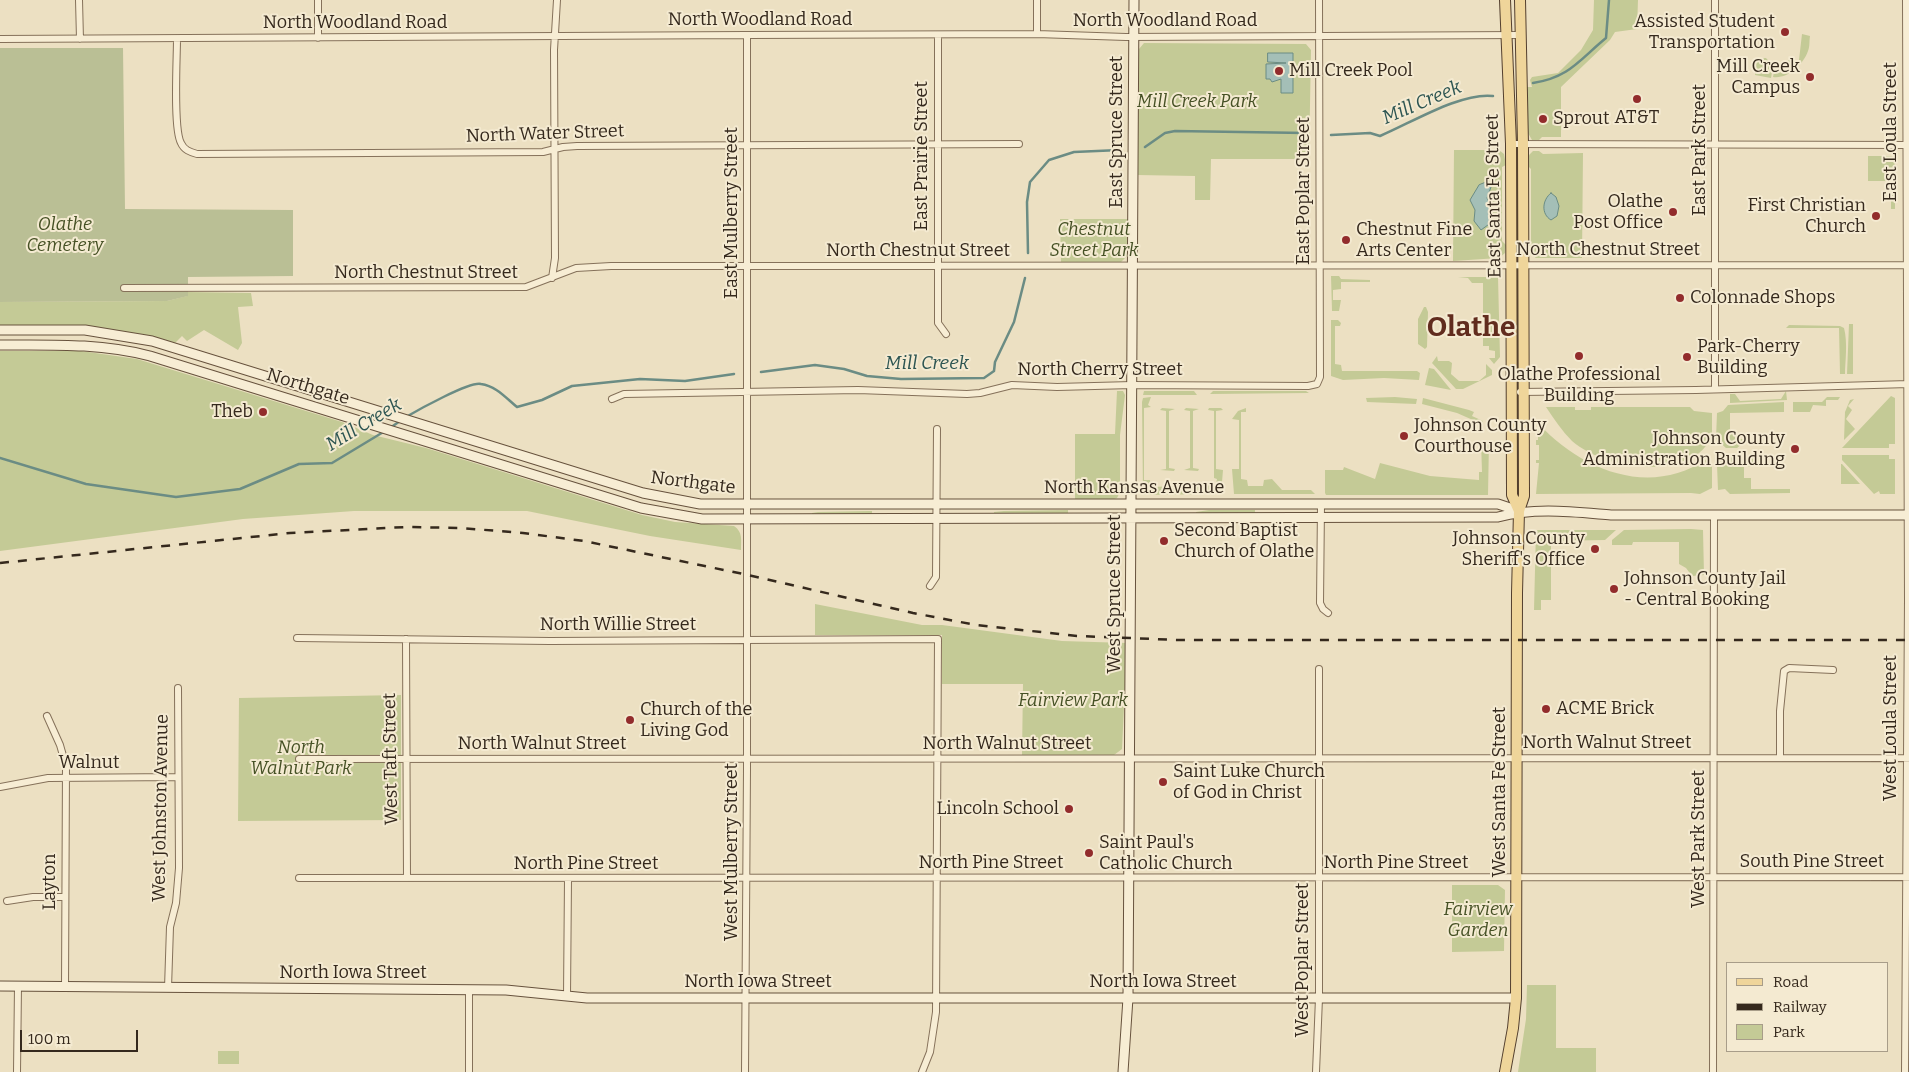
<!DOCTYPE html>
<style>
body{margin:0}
#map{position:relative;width:1909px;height:1072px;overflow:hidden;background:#ece0c2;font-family:Bitter,serif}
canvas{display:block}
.legend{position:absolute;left:1726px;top:962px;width:162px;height:90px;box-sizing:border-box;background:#f4ead1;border:1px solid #a89d89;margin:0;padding:6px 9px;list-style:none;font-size:15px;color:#35291d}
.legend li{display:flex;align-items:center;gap:10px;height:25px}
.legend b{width:25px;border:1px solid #a89d89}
.scale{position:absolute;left:20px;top:1030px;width:118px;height:22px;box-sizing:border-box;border:2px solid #35291d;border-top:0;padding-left:6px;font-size:15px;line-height:18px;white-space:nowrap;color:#35291d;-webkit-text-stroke:4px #f4ead1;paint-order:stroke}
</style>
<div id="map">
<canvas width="1909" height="1072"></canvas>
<ul class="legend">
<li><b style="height:6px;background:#efd59a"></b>Road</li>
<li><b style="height:6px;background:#35291d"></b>Railway</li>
<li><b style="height:14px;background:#c4ca96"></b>Park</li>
</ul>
<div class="scale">100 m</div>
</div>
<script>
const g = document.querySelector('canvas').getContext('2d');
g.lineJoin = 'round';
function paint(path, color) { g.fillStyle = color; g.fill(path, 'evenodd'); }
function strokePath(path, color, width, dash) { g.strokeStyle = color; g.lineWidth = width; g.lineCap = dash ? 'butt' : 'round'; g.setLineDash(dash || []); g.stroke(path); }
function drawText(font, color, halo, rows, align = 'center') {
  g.font = font + ' Bitter,serif'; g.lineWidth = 4; g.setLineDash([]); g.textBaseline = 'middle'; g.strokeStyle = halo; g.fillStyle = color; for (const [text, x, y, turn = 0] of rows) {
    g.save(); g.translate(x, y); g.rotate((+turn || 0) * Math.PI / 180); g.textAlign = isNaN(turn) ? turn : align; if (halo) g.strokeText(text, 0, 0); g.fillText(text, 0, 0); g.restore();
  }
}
paint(new Path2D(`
 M1594 0H1638L1637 29 1615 32 1610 40 1561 87V137H1542L1539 140H1532L1528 133 1525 87H1532L1530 80 1532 77 1558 73 1581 50 1593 30Z
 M1802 34 1810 36C1809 43 1810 46 1808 51 1803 65 1788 79 1773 77L1775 67 1784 65 1789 60H1799Z
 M1144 43 1306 44 1311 50 1309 159H1211L1210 200H1195V176L1137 175 1139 49Z
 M1755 58H1766L1773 66 1771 78 1755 75Z
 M1454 150H1499L1504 154 1506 165 1502 167V241L1506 245 1505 253 1499 258 1453 261Z
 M1533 151H1539L1543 154 1583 153 1582 258H1536L1529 253V244L1531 241V169L1528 166V156Z
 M1868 156H1891L1895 158V209H1891V181H1868Z
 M1060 219H1128L1127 256 1121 262H1061Z
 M1331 276H1339L1341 279 1370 280V282H1341V289L1333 290V300H1341L1339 311H1332Z
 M1458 277H1498L1500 357 1494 364 1489 358H1495V351L1489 350V346H1483V283H1472L1468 278Z
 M188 292 251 293 253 306 238 307 242 343 238 350 204 330 187 341 182 336 175 343C117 326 60 325 0 326V302L167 301 187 296Z
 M1424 307H1426L1428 312 1427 347 1425 349 1418 344V319Z
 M1331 320H1338L1341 323 1340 326H1335V364L1341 365 1342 371H1417L1420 373 1419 380 1384 378 1343 380 1331 376Z
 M1849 324H1853V374H1847Z
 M1789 325 1840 326 1844 328C1848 343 1845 363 1845 374H1840L1839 328H1786Z
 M0 351H81L137 359 342 422 373 435 426 448 642 515 675 522 734 526C743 532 741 540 741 550L650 536 527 511H354L243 519 0 551Z
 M1437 356 1438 361H1449L1452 363 1451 374 1459 381H1479L1486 375V364L1492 370V375L1463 389H1456L1432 363Z
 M1429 368 1434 369 1451 390 1425 385Z
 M1117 391H1123L1125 395 1120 435V492L1117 498 1111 500H1075V434H1115Z
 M1144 391H1194L1197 395H1143Z
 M1213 391H1306L1309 393 1210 394Z
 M1786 391 1787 400 1730 403V394H1735L1740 401 1781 399Z
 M1891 396 1895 398V444H1889V448H1842Z
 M1151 397 1148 405 1151 407 1144 408V480H1150L1151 487 1213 485 1212 494 1145 495 1143 493 1142 402 1143 398Z
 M1395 397 1417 399 1416 404 1367 402 1366 398Z
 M1827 397H1840L1838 400H1826V406L1813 405 1810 412H1793V402H1822Z
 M1423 398 1469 410 1474 412 1472 416 1483 421 1482 424 1457 413 1422 404Z
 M1854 399 1848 406 1852 410 1846 419 1855 429 1844 440 1845 412 1850 400Z
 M1784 402V412L1730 413V429L1735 432V439H1743V443L1737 448H1726L1716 439 1717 413 1723 411 1728 405Z
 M1546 407H1575V410H1591V407H1690L1694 411 1712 413V439C1708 443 1704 449 1699 453 1664 478 1603 467 1572 441 1562 431 1554 419 1546 407Z
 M1162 408 1175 409 1169 411V468L1175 469 1174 471 1160 470 1166 469V411L1160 410Z
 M1186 408 1199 409 1193 411V468L1199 469 1198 471 1184 470 1190 468V411L1184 410Z
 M1209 408H1221L1223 410 1216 411V469L1223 470 1221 494H1214L1217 479 1214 478V411L1208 410Z
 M1246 408V412H1241V479L1247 480 1248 486H1263L1264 480 1272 479 1282 490H1311L1315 494H1234L1232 469H1239V420L1232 419 1238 411Z
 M1538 423C1581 470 1649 498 1707 459L1712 465V488L1700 494 1691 493 1536 494 1539 463H1536V460H1539V445H1536V440H1538Z
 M1481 441H1489L1488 495H1326L1325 493V470H1343L1344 467 1375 479 1380 463 1430 476 1479 480V472H1482Z
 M1726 455H1737L1745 461 1757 456 1759 460 1753 466 1744 467V478H1751V489H1790V493L1730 494 1725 489 1718 490 1717 465Z
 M1842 455H1889V459H1895V494H1880L1879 491 1874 494 1842 460Z
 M1841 464H1842L1860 484H1841Z
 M1068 510V514L994 516V512L1004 511Z
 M1209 510H1255V514L1196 516V512Z
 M872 511V514L812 516V513L818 512Z
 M1691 529 1703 530 1704 575 1692 576 1686 568 1679 564V542H1633L1632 545H1612V540L1624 530Z
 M1536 530H1616L1605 540 1551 541V600H1541V610H1534Z
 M815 604 922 625H942L1062 641 1127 643 1122 749 1114 755H1022L1023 684H942V635H815Z
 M401 695V820L238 821 239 698Z
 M1452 885H1498L1505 890 1504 951 1452 952Z
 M1527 985H1556V1048H1596V1072H1518L1526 1019Z
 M218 1051H239V1064H218Z`), '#c4ca96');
paint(new Path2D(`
 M0 48H123L125 209 293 210V276L188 277V296L167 301 0 302Z`), '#babf95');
const water = new Path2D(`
 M1268 53H1293V93H1281V79L1272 82 1270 79H1266V64L1286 63 1268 62Z
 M1487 182 1491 187 1487 198 1492 209 1489 214 1492 222 1481 230 1474 221 1475 210 1470 200 1479 185Z
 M1551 193 1556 197 1559 206 1557 216 1551 220C1541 214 1542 200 1551 193Z`);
paint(water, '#a4bfb7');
strokePath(water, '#6b8c84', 1);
strokePath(new Path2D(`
 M1533 83C1570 77 1579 60 1606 38L1609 0
 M1331 135 1370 133 1380 136C1411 123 1461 92 1493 96
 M1145 147 1165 133 1175 131 1306 133
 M1028 253 1027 202 1030 182 1049 160 1074 152 1120 150
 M761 372 815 365 844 369 867 376 901 379 984 378 994 371 995 362 1014 322 1025 278
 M406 417C418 410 470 381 481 384 496 386 506 398 517 407L542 400 572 386 640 379 685 381 734 374
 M390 428 400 421
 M0 458 86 484 176 497 240 489 299 464 332 463 385 431`), '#6b8c84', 2.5);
const street = new Path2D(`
 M79 0 80 39
 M318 0V38
 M1037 0V34
 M938 35V323L946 334
 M0 39 747 35 1037 34 1126 37 1520 35
 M177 39C177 59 173 129 181 143 184 150 190 152 197 154L543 152 563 147 577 146 1019 144
 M1511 144 1909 145
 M552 278 555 258 554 50 557 0
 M124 288 526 287 576 268 611 266 1909 265
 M1715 389V0
 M1520 392 1696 390 1909 384
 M612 399 624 394 858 390 967 394 980 393 1012 385 1057 387 1132 385 1308 386 1317 384 1320 377 1319 0
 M1321 505 1320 603 1323 609 1328 613
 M930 586 936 577 937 429
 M297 638 550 641 938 639 936 1012 930 1052 922 1072
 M406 639 407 878
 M47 716 60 745 66 766 65 987
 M1780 758V711L1784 671 1789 668 1833 670
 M299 759 1909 758
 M0 787 48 778 178 777
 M299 878 1909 877
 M7 901 33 897H65
 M168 988 170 927 176 903 179 868 178 688
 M469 989V1072
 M567 996 568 879
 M17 1072 18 986
 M745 1072 747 769V35
 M1316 1072 1319 998V669
 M1713 1072 1714 516
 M1905 1072 1908 599 1906 0`);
const secondary = new Path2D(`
 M0 330H85L152 341 643 493 700 504H1498L1519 511
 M0 345C51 345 100 343 150 356L641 508 702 519 1498 517C1535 507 1574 512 1611 515H1909
 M0 986 506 990 587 998H1516
 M1123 1072 1128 998 1134 0`);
const primary = new Path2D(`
 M1505 0 1511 144 1512 495 1519 511
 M1505 1072 1513 1028 1516 998 1517 593 1519 511 1524 496 1523 144 1520 0`);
strokePath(street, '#85715a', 8);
strokePath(secondary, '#67523d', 11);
strokePath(primary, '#533f2e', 12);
strokePath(street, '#f7edd4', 6);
strokePath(secondary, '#f7edd4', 9);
strokePath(primary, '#efd59a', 10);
strokePath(new Path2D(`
 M0 563 290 533 406 527 461 528 523 533 584 541 748 575 913 613 976 625 1077 636 1179 640H1909`), '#35291d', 2.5, [9, 9]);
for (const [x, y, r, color] of [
 [1785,32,5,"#922c2c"],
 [1279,71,5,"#922c2c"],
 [1810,77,5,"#922c2c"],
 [1637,99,5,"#922c2c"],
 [1543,119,5,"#922c2c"],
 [1673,212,5,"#922c2c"],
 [1876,216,5,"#922c2c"],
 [1346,240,5,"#922c2c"],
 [1680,298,5,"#922c2c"],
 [1579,356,5,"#922c2c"],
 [1687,357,5,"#922c2c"],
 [263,412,5,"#922c2c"],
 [1404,436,5,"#922c2c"],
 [1795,449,5,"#922c2c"],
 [1164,541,5,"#922c2c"],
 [1595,549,5,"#922c2c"],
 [1614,589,5,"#922c2c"],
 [1546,709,5,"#922c2c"],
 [630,720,5,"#922c2c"],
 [1163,782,5,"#922c2c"],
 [1069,809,5,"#922c2c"],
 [1089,853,5,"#922c2c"]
]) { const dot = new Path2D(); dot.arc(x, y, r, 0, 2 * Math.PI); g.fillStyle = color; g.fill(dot); strokePath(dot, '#f4ead1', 2); }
drawText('18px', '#35291d', '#f4ead1', [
 ["North Woodland Road",760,20],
 ["North Woodland Road",1165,21],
 ["North Woodland Road",355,23],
 ["East Spruce Street",1117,132,-90],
 ["East Loula Street",1891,132,-90],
 ["North Water Street",545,134,-2],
 ["East Park Street",1700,150,-90],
 ["East Prairie Street",922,156,-90],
 ["East Poplar Street",1304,191,-90],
 ["East Santa Fe Street",1494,196,-91],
 ["East Mulberry Street",732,213,-90],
 ["North Chestnut Street",1608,250],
 ["North Chestnut Street",918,251],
 ["North Chestnut Street",426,273],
 ["North Cherry Street",1100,370],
 ["Northgate",308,387,17],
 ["Northgate",693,483,7],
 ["North Kansas Avenue",1134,488],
 ["West Spruce Street",1115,594,-90],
 ["North Willie Street",618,625],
 ["West Loula Street",1891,728,-90],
 ["North Walnut Street",1607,743],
 ["North Walnut Street",542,744],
 ["North Walnut Street",1007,744],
 ["West Taft Street",391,759,-91],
 ["Walnut",89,763],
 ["West Santa Fe Street",1500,792,-90],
 ["West Johnston Avenue",161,808,-89],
 ["West Park Street",1699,839,-90],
 ["West Mulberry Street",732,852,-90],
 ["South Pine Street",1812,862],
 ["North Pine Street",991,863],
 ["North Pine Street",1396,863],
 ["North Pine Street",586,864],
 ["Layton",50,882,-90],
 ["West Poplar Street",1303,960,-90],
 ["North Iowa Street",353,973],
 ["North Iowa Street",758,982],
 ["North Iowa Street",1163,982]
]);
drawText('18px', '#35291d', '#f4ead1', [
 ["Assisted Student",1775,22,"right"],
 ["Transportation",1775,43,"right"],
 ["Mill Creek",1800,67,"right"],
 ["Campus",1800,88,"right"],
 ["Mill Creek Pool",1289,71],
 ["AT&T",1637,118,"center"],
 ["Sprout",1553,119],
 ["Olathe",1663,202,"right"],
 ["Post Office",1663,223,"right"],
 ["First Christian",1866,206,"right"],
 ["Church",1866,227,"right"],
 ["Chestnut Fine",1356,230],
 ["Arts Center",1356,251],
 ["Colonnade Shops",1690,298],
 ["Park-Cherry",1697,347],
 ["Building",1697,368],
 ["Olathe Professional",1579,375,"center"],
 ["Building",1579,396,"center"],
 ["Theb",253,412,"right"],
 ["Johnson County",1414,426],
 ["Courthouse",1414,447],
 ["Johnson County",1785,439,"right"],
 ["Administration Building",1785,460,"right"],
 ["Second Baptist",1174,531],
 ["Church of Olathe",1174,552],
 ["Johnson County",1585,539,"right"],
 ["Sheriff's Office",1585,560,"right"],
 ["Johnson County Jail",1624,579],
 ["- Central Booking",1624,600],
 ["ACME Brick",1556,709],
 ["Church of the",640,710],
 ["Living God",640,731],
 ["Saint Luke Church",1173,772],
 ["of God in Christ",1173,793],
 ["Lincoln School",1059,809,"right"],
 ["Saint Paul's",1099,843],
 ["Catholic Church",1099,864]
], 'left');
drawText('italic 18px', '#465125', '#f4ead1', [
 ["Mill Creek Park",1197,102],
 ["Olathe",65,225],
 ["Cemetery",65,246],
 ["Chestnut",1094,230],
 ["Street Park",1094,251],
 ["Fairview Park",1073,701],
 ["North",301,748],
 ["Walnut Park",301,769],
 ["Fairview",1478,910],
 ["Garden",1478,931]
]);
drawText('italic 19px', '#2d5552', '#f4ead1', [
 ["Mill Creek",1422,103,-23],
 ["Mill Creek",927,364],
 ["Mill Creek",364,425,-31]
]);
drawText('bold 28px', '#612c1e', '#f4ead1', [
 ["Olathe",1471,328]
]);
</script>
